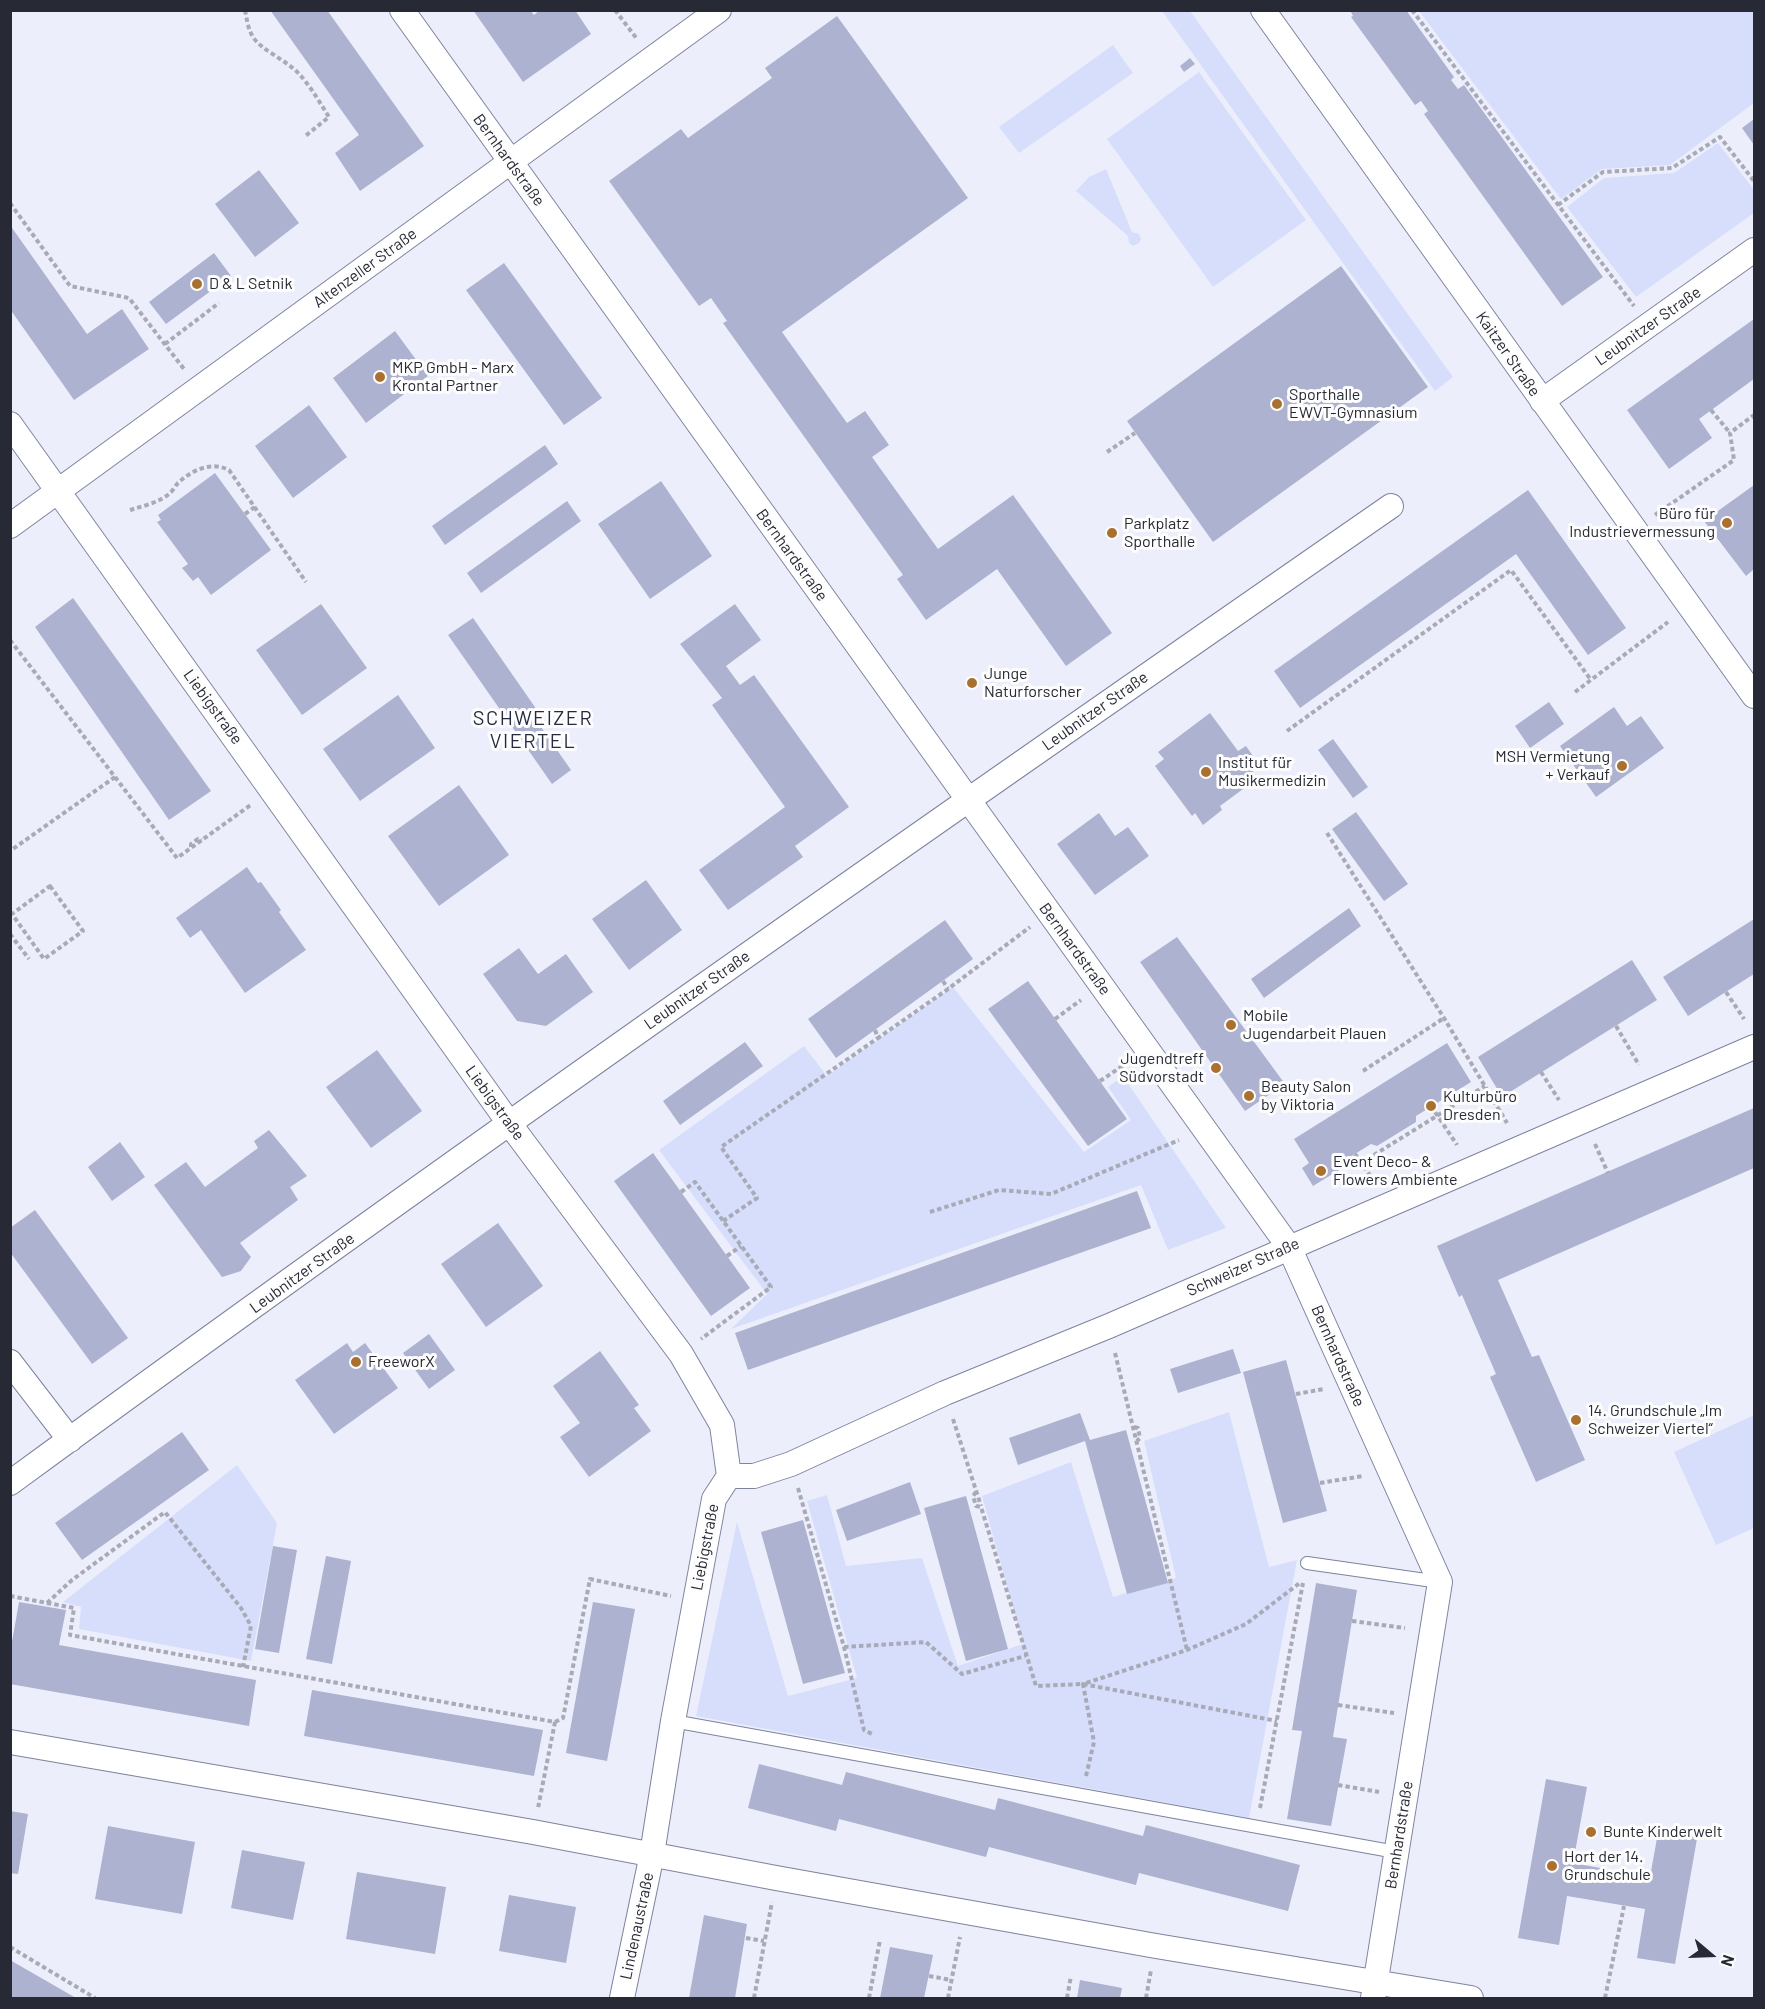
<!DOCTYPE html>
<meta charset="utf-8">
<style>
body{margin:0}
#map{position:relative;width:1765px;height:2009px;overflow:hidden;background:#eceffb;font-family:Barlow,sans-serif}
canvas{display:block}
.frame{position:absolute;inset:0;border:12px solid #272934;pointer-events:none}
.north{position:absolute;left:1681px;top:1925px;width:60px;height:60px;-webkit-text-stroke:4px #fdfdfd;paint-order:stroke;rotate:109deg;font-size:16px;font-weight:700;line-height:24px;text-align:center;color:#272934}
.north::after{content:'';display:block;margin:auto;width:21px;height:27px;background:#272934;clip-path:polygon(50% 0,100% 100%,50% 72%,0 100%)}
</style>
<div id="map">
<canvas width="1765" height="2009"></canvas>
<div class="frame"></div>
<div class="north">N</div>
</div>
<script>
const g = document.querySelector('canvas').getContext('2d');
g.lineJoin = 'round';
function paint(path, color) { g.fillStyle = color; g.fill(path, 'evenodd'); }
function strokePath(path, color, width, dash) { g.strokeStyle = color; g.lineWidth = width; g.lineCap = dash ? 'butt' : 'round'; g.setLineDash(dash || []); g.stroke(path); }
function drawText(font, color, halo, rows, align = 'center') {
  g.font = font + ' Barlow,sans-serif'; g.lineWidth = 6; g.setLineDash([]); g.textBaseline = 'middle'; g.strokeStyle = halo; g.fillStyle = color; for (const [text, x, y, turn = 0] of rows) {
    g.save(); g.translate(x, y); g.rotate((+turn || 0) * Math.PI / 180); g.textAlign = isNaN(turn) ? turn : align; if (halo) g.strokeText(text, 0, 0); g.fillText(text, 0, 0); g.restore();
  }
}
paint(new Path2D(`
 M1162 11H1190L1453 377 1435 391Z
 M1419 11H1754V103L1670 165 1602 169 1561 199Z
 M1113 45 1133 73 1019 153 999 127Z
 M1199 72 1306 220 1213 287 1107 139Z
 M1718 143 1754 190V213L1636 297 1567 207 1604 178 1674 173Z
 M1106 169 1132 232 1139 234 1141 239 1139 243 1133 246 1129 243 1128 236 1076 191 1089 177Z
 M953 987 1084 1152 1131 1120 1108 1087 1123 1076 1226 1228 1168 1250 1141 1185 731 1329 767 1294 659 1150 804 1046 827 1076Z
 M1229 1412 1269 1567 1297 1560 1249 1818 696 1716 737 1522 788 1696 857 1678 807 1501 827 1495 846 1566 922 1558 958 1666 1023 1644 982 1496 1071 1462 1113 1597 1176 1578 1144 1441Z
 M1754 1415V1528L1716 1545 1674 1452Z
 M237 1465 277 1523 251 1661 79 1629 81 1607 63 1602Z`), '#d7defc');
paint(new Path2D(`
 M270 10H327L424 146 360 191 335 153 359 135Z
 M473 10H530L534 15 540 10H575L591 34 523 82Z
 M1350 10H1406L1454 77 1451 80 1458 89 1464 85 1603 277 1562 306 1424 114 1428 111 1421 101 1415 105 1351 17 1353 16Z
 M837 16 968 198 782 332 847 423 865 411 889 445 872 457 938 549 1013 495 1112 633 1066 666 997 569 926 620 897 579 903 575 723 323 727 321 711 298 699 306 609 181 681 129 688 138 772 78 765 68Z
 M1190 58 1195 64 1184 72 1180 66Z
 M1754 119V145L1742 128Z
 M259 170 299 223 255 257 215 204Z
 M10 225 87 334 122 309 149 349 74 400 10 309Z
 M214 253 231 276 166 324 149 302Z
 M504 263 602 398 564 425 466 290Z
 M1341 266 1428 387 1213 542 1127 421Z
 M1754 319V379L1699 419 1712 438 1669 469 1627 410Z
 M395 331 428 376 366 423 333 378Z
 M309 405 347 457 293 498 255 446Z
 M545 445 558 464 445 545 432 526Z
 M215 473 271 550 211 595 198 577 193 581 182 568 188 564 157 522 161 520 158 515Z
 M661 481 712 556 650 599 598 524Z
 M1754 485V569L1746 576 1704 521Z
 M1528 490 1626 628 1588 655 1516 554 1300 708 1274 671Z
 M567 501 581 521 481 593 467 573Z
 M73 598 211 791 169 820 35 627Z
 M321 604 367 668 302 715 256 650Z
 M735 604 761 640 726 666 740 685 754 675 849 807 795 846 803 857 728 910 699 870 785 807 712 705 722 698 680 644Z
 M473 618 537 710 532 714 571 770 552 784 448 635Z
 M398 695 435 748 360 801 323 749Z
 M1549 702 1564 724 1530 748 1515 726Z
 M1614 707 1627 726 1641 716 1664 748 1596 797 1560 746Z
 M1210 713 1238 751 1246 746 1253 756 1246 762 1258 778 1220 806 1222 810 1203 825 1195 813 1192 816 1155 766 1164 759 1158 752Z
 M1333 739 1368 787 1353 798 1318 750Z
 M459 785 509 855 439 906 388 836Z
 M1356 812 1408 884 1384 901 1332 829Z
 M1099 813 1115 836 1128 827 1149 856 1095 895 1057 844Z
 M247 867 258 883 261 882 281 910 279 912 306 950 245 993 201 930 190 938 176 918Z
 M646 880 682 930 629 970 592 919Z
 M1349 908 1361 926 1264 998 1251 979Z
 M1754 919V974L1688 1016 1663 977Z
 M945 920 973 959 836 1058 808 1019Z
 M1177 937 1285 1084 1245 1111 1140 962Z
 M519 948 538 974 566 954 593 992 546 1026 517 1021 483 974Z
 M1632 960 1657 1000 1502 1097 1478 1057Z
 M1028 981 1127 1119 1088 1146 988 1009Z
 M745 1042 763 1066 680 1125 663 1101Z
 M1447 1043 1471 1082 1416 1116V1122L1377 1146 1371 1144 1342 1162 1344 1167 1313 1186 1302 1168 1309 1163 1294 1139Z
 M377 1050 422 1111 371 1148 326 1087Z
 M1754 1108V1168L1498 1280 1532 1357 1539 1355 1585 1460 1536 1482 1490 1377 1496 1374 1462 1295 1459 1297 1437 1246Z
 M269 1130 307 1176 290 1187 298 1200 240 1243 251 1257 241 1271 222 1277 154 1185 186 1162 205 1187 258 1148 254 1141Z
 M120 1142 145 1177 112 1201 88 1167Z
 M653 1153 750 1288 711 1316 614 1181Z
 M1137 1191 1151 1228 748 1370 735 1333Z
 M35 1210 128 1338 92 1364 10 1252V1228Z
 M498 1223 543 1286 486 1327 441 1264Z
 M429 1334 455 1370 429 1389 403 1353Z
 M347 1343 353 1352 365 1343 398 1388 334 1434 295 1380Z
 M1233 1349 1241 1373 1178 1393 1170 1369Z
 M600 1351 639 1405 634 1408 651 1431 589 1477 560 1437 580 1423 553 1386Z
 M1286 1360 1327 1511 1283 1523 1243 1372Z
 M1080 1413 1090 1440 1126 1430 1168 1583 1127 1594 1085 1441 1018 1465 1009 1438Z
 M182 1432 209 1470 82 1560 55 1523Z
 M910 1482 921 1514 847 1541 836 1510Z
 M966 1496 1008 1649 966 1661 924 1508Z
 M803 1520 845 1673 803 1684 761 1532Z
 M273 1546 297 1550 279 1653 255 1649Z
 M326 1556 351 1561 332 1664 306 1659Z
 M1316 1583 1357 1590 1333 1737 1347 1739 1331 1826 1287 1819 1302 1731 1292 1730Z
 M19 1602 66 1610 59 1645 256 1680 249 1726 10 1684V1653Z
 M593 1602 635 1609 607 1761 566 1753Z
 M312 1690 543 1730 534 1776 304 1736Z
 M759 1764 842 1785 846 1772 995 1810 998 1798 1143 1836 1146 1825 1300 1865 1288 1911 1139 1873 1136 1885 989 1847 986 1857 839 1819 836 1831 748 1808Z
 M1546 1779 1587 1787 1573 1863 1650 1877 1659 1827 1698 1833 1675 1964 1637 1958 1645 1909 1567 1896 1559 1945 1518 1938Z
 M10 1811 28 1814 18 1874 10 1873Z
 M108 1826 195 1842 182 1914 95 1899Z
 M242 1850 305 1862 293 1920 231 1908Z
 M357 1872 446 1887 435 1954 346 1939Z
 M509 1895 576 1907 566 1963 499 1951Z
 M704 1915 747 1924 735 1998H689Z
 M890 1947 933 1955 924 1998H880Z
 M10 1960 76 1998H10Z
 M1080 1980 1122 1988 1120 1998H1077Z`), '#acb2cf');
const lane = new Path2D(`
 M1307 1563 1440 1582
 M673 1721 1396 1852`);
const street = new Path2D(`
 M402 10 1289 1247 1440 1582 1373 1998
 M1263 10 1754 696
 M1542 401 1754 250
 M10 424 509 1123 681 1354 722 1425 729 1476 714 1499 673 1721 652 1854 622 1998
 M10 526 719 10
 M10 1362 70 1440
 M729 1476H754L791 1464 945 1393 1109 1326 1754 1047
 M10 1483C465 1150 928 827 1391 506
 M10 1742 533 1832 776 1878 1156 1946 1471 1998`);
strokePath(lane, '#7d839e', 14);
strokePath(street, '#7d839e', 26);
strokePath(new Path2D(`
 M245 10C247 20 248 29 253 37 262 51 287 60 300 75 311 87 320 103 329 117L304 137
 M615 10 637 39
 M1412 10 1634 306
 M10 203 70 286 129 298 184 369
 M1558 205 1603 172 1672 168 1720 137 1754 181
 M165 344 219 303
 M1711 410 1730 433
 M1107 452 1135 433
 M130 510C143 506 158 503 169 494 173 491 175 486 178 483 192 470 211 461 229 470L306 582
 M245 514 255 507
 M1655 515 1734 460 1730 433 1754 415
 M10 640 115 777 10 851
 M1575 692 1668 622
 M1287 731 1511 570 1591 680
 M115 777 177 858 252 804
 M1327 833 1444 1018 1507 1123
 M191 847V844L198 839 202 840
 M50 886 83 931 44 959 12 914Z
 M10 934 29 959
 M943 981 948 989
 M1726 992 1744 1019
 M1055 1019 1081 1000
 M1616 1026 1639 1065
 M875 1030 878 1038 948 989 1030 927
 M1363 1071 1444 1018
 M1541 1072 1559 1100
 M1100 1081 1127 1063
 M1431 1106 1457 1145
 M1595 1144 1608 1173
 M1355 1154 1374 1181
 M1361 1163 1485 1086
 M681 1192 695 1182 771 1287 701 1339
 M930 1212 999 1190 1051 1194 1179 1140
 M723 1221 757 1198 721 1147 878 1038
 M727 1256 741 1246
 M1115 1353 1187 1650
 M1296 1394 1324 1389
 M953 1419 981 1506
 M1134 1427 1138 1428 1140 1438 1137 1441
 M1320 1483 1363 1476
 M798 1488 844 1647 864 1730 872 1734
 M976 1492 973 1496 976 1506 981 1507 1036 1686 1083 1684 1277 1721
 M10 1596 74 1608 70 1635 555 1722 538 1808
 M47 1603 72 1580 165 1512 241 1608 251 1626 243 1667
 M1352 1621 1405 1628
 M844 1647 926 1642 962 1674 1025 1656
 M1338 1705 1394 1713
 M555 1722 563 1718 590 1579 671 1596
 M1086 1776 1094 1742 1083 1684 1187 1650 1246 1624 1301 1582
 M1338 1785 1379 1792
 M1260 1808 1303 1583
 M746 1938 764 1941
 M10 1947 95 1998
 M929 1976 951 1980
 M754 1998 772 1902
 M869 1998 880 1940
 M948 1998 960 1937
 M1067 1998 1071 1976
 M1146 1998 1151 1970
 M1605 1998 1624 1906`), '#a8abb7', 4, [4.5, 3]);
strokePath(lane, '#fff', 12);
strokePath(street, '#fff', 24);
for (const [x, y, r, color] of [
 [197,284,6,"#aa702f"],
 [380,377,6,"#aa702f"],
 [1277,404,6,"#aa702f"],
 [1727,523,6,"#aa702f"],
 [1112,533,6,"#aa702f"],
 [972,683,6,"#aa702f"],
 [1622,766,6,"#aa702f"],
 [1206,772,6,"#aa702f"],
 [1231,1025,6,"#aa702f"],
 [1216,1068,6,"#aa702f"],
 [1249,1096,6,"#aa702f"],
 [1431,1106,6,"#aa702f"],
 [1321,1171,6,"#aa702f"],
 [356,1362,6,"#aa702f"],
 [1576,1420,6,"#aa702f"],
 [1591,1832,6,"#aa702f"],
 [1552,1866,6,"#aa702f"]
]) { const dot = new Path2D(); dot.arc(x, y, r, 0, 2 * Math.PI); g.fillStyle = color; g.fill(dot); strokePath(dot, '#fdfdfd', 2); }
drawText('16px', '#272934', '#fdfdfd', [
 ["Bernhardstraße",509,160,54],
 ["Altenzeller Straße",365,268,-36],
 ["Leubnitzer Straße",1648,326,-35],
 ["Kaitzer Straße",1508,354,55],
 ["Bernhardstraße",792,555,54],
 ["Liebigstraße",213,707,54],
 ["Leubnitzer Straße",1095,711,-35],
 ["Bernhardstraße",1075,949,54],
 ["Leubnitzer Straße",697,990,-35],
 ["Liebigstraße",495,1103,54],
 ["Schweizer Straße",1243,1267,-24],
 ["Leubnitzer Straße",302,1273,-36],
 ["Bernhardstraße",1338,1356,66],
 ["Liebigstraße",705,1547,-79],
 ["Bernhardstraße",1399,1835,-81],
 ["Lindenaustraße",637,1926,-78]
]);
drawText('16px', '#272934', '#fdfdfd', [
 ["D & L Setnik",209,284],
 ["MKP GmbH - Marx",392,368],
 ["Krontal Partner",392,386],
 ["Sporthalle",1289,395],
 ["EWVT-Gymnasium",1289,413],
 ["Büro für",1715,514,"right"],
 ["Industrievermessung",1715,532,"right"],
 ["Parkplatz",1124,524],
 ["Sporthalle",1124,542],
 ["Junge",984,674],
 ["Naturforscher",984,692],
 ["MSH Vermietung",1610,757,"right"],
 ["+ Verkauf",1610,775,"right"],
 ["Institut für",1218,763],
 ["Musikermedizin",1218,781],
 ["Mobile",1243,1016],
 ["Jugendarbeit Plauen",1243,1034],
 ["Jugendtreff",1204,1059,"right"],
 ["Südvorstadt",1204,1077,"right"],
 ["Beauty Salon",1261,1087],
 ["by Viktoria",1261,1105],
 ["Kulturbüro",1443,1097],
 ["Dresden",1443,1115],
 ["Event Deco- &",1333,1162],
 ["Flowers Ambiente",1333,1180],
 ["FreeworX",368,1362],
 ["14. Grundschule „Im",1588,1411],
 ["Schweizer Viertel“",1588,1429],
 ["Bunte Kinderwelt",1603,1832],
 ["Hort der 14.",1564,1857],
 ["Grundschule",1564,1875]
], 'left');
g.letterSpacing = '1.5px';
drawText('20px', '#262a41', '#fdfdfd', [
 ["SCHWEIZER",533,718],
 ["VIERTEL",533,741]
]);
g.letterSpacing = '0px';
</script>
